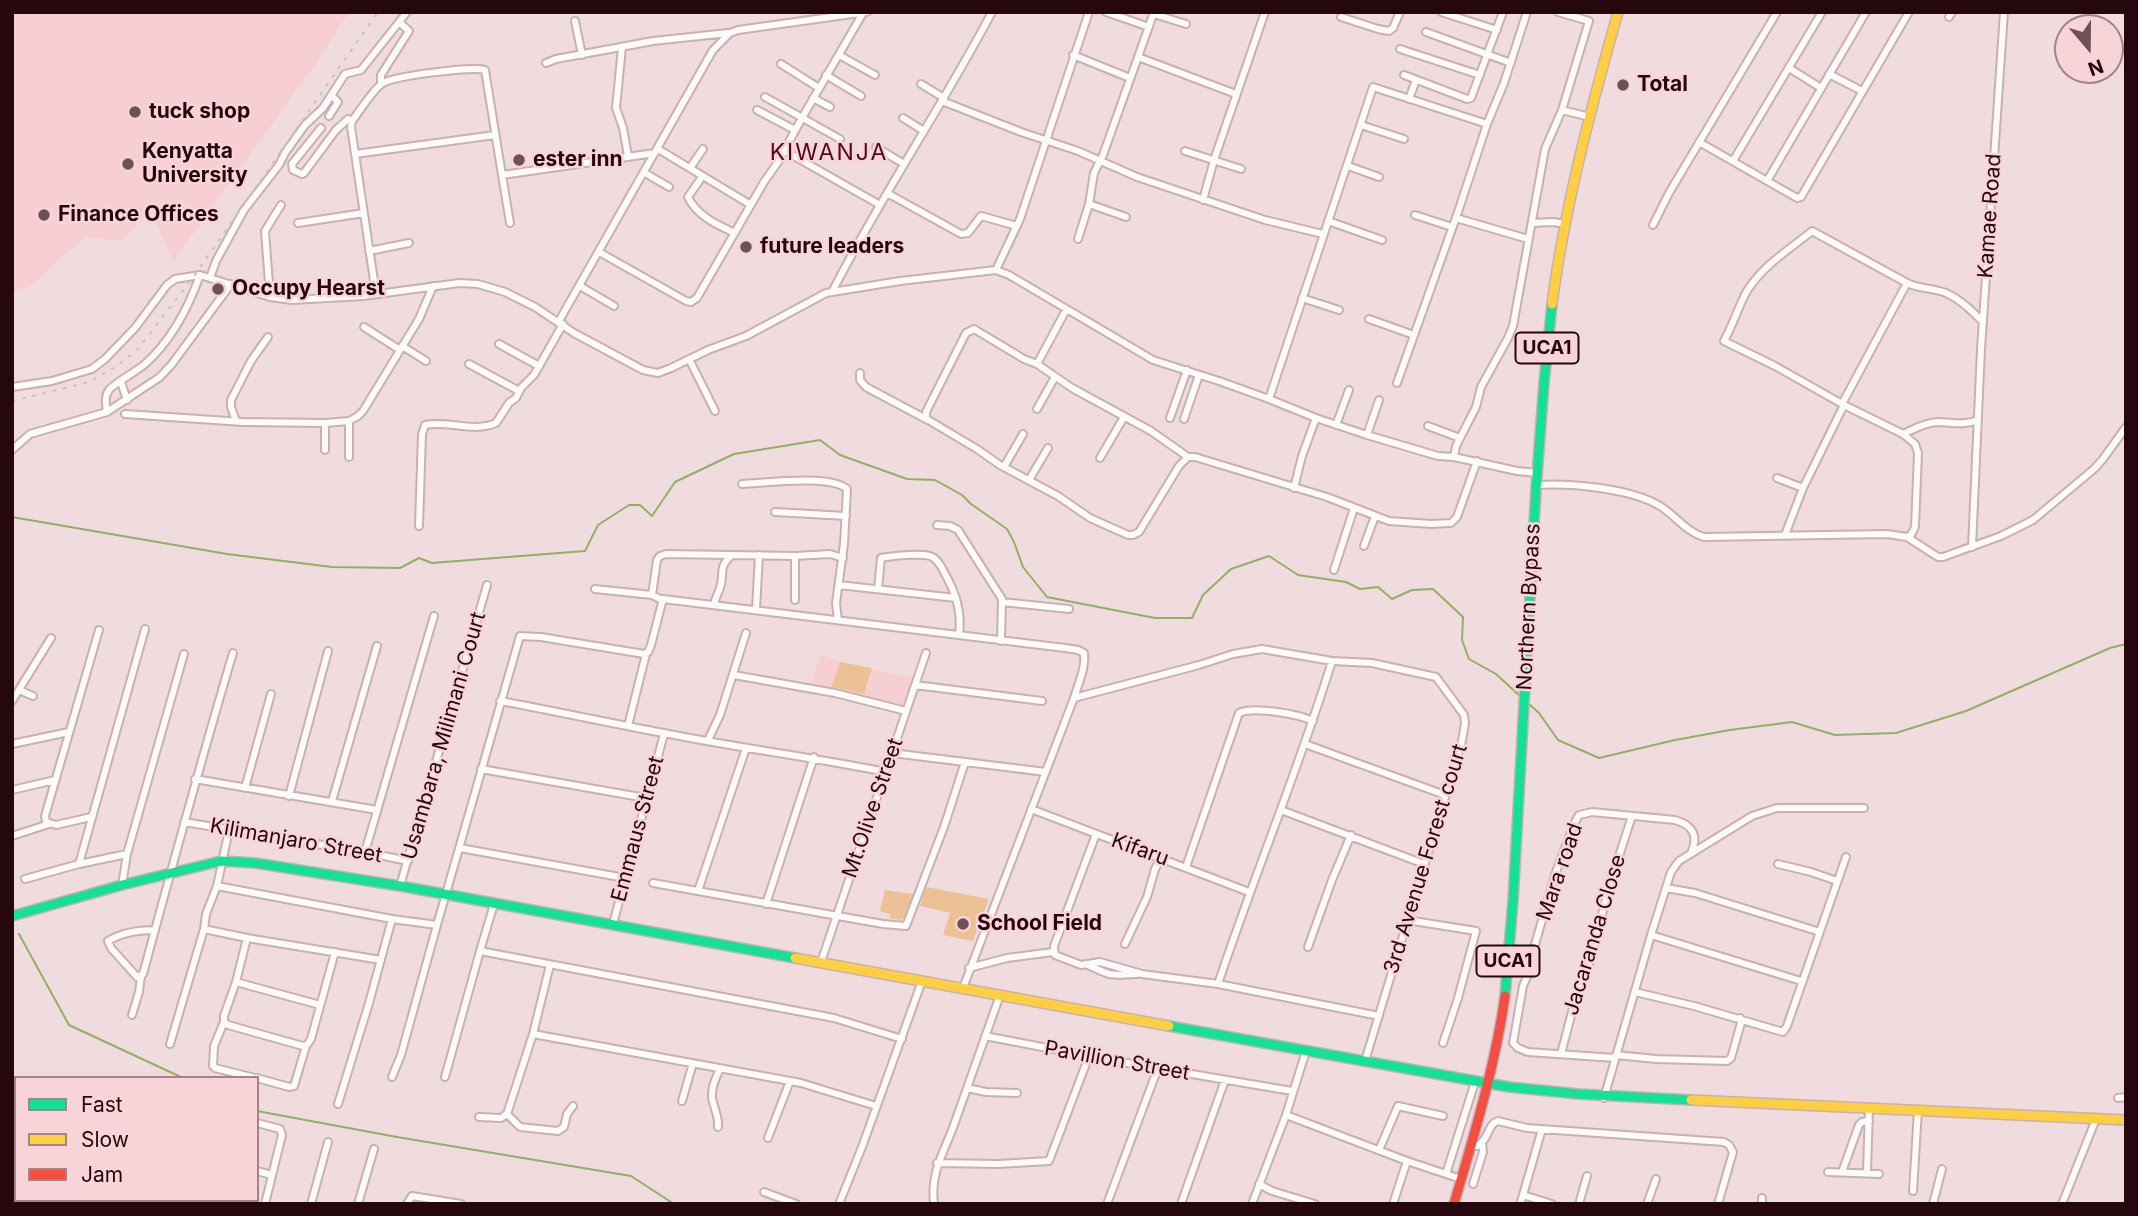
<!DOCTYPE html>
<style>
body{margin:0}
#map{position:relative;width:2138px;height:1216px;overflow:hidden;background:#f0dcde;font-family:Inter,sans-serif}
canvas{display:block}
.frame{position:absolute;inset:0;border:14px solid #25070d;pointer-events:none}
.legend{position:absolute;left:14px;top:1076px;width:245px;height:126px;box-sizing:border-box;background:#f8d4d8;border:2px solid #a48287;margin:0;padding:9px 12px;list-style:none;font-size:21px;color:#25070d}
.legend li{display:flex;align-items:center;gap:14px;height:35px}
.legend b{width:35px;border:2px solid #a48287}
.north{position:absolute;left:2054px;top:14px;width:70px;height:70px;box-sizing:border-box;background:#f8d4d8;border:2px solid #a48287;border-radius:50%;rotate:160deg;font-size:19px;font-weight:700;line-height:28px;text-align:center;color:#25070d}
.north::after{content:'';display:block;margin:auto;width:24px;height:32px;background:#6c5256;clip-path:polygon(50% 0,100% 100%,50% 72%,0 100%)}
</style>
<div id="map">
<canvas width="2138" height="1216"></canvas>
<div class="frame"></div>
<ul class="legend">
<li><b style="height:9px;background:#16e098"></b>Fast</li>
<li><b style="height:9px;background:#ffcf43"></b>Slow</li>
<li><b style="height:9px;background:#f24e42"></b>Jam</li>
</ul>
<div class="north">N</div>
</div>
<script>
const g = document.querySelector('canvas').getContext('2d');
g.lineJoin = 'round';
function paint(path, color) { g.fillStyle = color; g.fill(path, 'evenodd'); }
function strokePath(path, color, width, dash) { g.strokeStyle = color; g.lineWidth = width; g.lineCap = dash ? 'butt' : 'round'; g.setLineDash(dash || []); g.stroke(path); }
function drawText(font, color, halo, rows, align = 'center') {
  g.font = font + ' Inter,sans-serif'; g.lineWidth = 5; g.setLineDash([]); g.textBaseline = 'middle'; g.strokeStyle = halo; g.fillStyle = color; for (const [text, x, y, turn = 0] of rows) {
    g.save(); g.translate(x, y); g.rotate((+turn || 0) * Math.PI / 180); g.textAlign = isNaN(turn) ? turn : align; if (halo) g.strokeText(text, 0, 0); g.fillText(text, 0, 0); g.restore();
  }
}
paint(new Path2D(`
 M12 12H349L316 63 173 262 152 212 120 241 87 237 66 253 32 286 12 293Z
 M821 655 840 662 913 678 905 707 811 683Z`), '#f7ced2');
paint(new Path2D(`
 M840 662 872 668 864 694 832 687Z
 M926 887 989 899 973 941 943 935 950 913 920 906Z
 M885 890 913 894 907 917 900 920 890 918V914L880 911Z`), '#ecc195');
strokePath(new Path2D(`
 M12 517 227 554 332 567 400 568 419 558 432 563 585 551 598 525 629 505H640L652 516 675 482 734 454 820 440 840 455 907 479 935 480 962 495 971 504 1007 529 1014 542 1023 567 1047 597 1155 618H1192L1203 595 1231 569 1269 556 1298 575 1346 582 1360 589 1378 587 1392 599 1412 590 1433 589 1463 617 1462 640 1469 659 1496 674 1520 696
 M1527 702 1539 713 1558 740 1599 758 1675 740 1730 730 1792 722 1835 735 1896 733 1966 711 2110 648 2126 644
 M19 934 69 1025 183 1078
 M257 1111 397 1137 631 1176 674 1204`), '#92af68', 2);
const street = new Path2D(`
 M1106 12 1149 27
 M1441 12 1497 30
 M1154 14 1186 24
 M1341 17 1378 29 1389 31 1393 28 1400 12
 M1949 17 1952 12
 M575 21 582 55
 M1426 32 1511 63
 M622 47 616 108 623 128 628 156
 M1400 49 1480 75
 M839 55 875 75
 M1073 55 1130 78
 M1138 57 1154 12
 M546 63 556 59 653 41 728 33
 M781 64 819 88
 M1789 68 1821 88
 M1829 74 1862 91
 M826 75 861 96
 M1404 75 1467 99 1471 98 1503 12
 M381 84V75L409 31 399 22
 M921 84 944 98
 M765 97 840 139
 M813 98 830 107
 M1409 99 1416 80
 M942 101 1021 132 1078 151 1137 177 1265 220 1323 234
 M757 110 795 130
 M1562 110 1590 117
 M329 116 338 102 332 96
 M903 118 924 131
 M1361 125 1404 139
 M321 128 292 164 293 170 302 174 304 173 336 130 348 119 352 121
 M1699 142 1797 198 1801 197 1909 12
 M876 147 904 164
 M658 149 751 205
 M785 151 880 205
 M1185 151 1241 169
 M355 154 495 135
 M1733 161 1822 12
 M1348 166 1379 177
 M690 168 703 149
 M645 173 669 187
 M502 175 510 223
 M702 177 688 197C696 215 717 225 735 233
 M1767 181 1866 12
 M887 193 961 234 968 233 981 216 1017 226
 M1203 200 1214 160 1265 12
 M1089 204 1126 217
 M1415 215 1452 227
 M1456 218 1528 239
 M1328 221 1382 240
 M298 223 364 213
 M1532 223 1553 222 1566 224
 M1653 225 1669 193 1777 12
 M1078 239 1089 204 1094 173 1103 155 1138 57 1236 94
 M369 251 409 243
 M599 252 686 301 691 302 697 298 764 182 778 162 802 118 863 13
 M996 270 1020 219 1089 12
 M210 278 216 261 244 210 279 165 285 153 305 125 323 108 345 74 361 70 407 12
 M1907 283 1812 231C1789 250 1763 265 1747 291 1738 307 1733 325 1724 341L1775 366 1844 405 1903 434 1915 444 1918 453 1915 527 1911 535 1907 537
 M580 286 614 306
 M832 292C881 196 942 107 992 12
 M376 294 351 127 352 121C360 111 373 89 383 83 395 76 472 66 485 70L502 175 655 153
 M270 297 265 231 281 205
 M1302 298 1339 310
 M1369 319 1414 335
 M559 321 713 50 730 33 738 30 867 12
 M364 327 400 350
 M499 344 539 366
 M402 346 426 361
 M689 359 715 411
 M469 364 519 391
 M1037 364 1066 310
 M860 373V380L866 387 926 419
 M121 382 127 400
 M1397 383 1458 212 1487 124 1504 83 1527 12
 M12 387 52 381 92 369 105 359 135 328 167 285 175 279 200 275 270 297 292 300 363 296 459 283 478 284 505 292 535 307 574 333 643 370 658 373 671 368 708 350 746 336 826 293 900 281 996 270 1009 275 1153 360 1219 381 1269 399 1316 418 1367 435 1438 456 1454 457 1517 471 1537 473
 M1269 399 1373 87 1487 124
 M1842 404 1907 283C1920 289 1933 288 1946 293 1960 299 1972 311 1983 322
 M1037 409 1055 377
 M107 412C106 404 104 397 109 390 114 383 136 372 145 364 172 340 188 309 200 275
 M125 414 243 422 325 423 349 421 358 416 363 411 419 319 433 286
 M1170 418 1187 370
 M1184 419 1199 375
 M236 421 231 407V400L251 361 268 337
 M349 421V457
 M325 423V450
 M1336 425 1349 390
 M1428 426 1460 438
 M1903 434C1914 429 1924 423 1937 422 1952 422 1964 426 1978 420
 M1367 435 1379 400
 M12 450 30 434 107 412 160 377 172 364 231 284
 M1188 457 1179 466 1139 532 1133 535H1128L1090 518 1058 496 1000 465 977 449 930 421 926 419V412L966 333 974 329 1024 359 1037 364 1072 388 1151 431 1188 457H1195L1327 497 1389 521 1431 524 1451 523 1457 517 1477 461
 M1454 457 1456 446 1476 407 1481 387 1508 338 1513 326 1545 149 1562 110 1589 21 1558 12
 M1100 458 1124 417
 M1004 467 1023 434
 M1777 478 1803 488
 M1029 480 1048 448
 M742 484C766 483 830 474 847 489L844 544 836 603 838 620
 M1537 485C1570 483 1630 488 1660 506 1675 515 1686 532 1704 537L1887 534 1907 537 1938 557H1943L2001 536 2033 520 2094 469 2103 459 2126 427
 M1294 488 1302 456 1316 418
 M775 512 846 516
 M937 525 950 526 958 530 1002 599 1001 641
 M419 526 422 434 425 425C448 420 473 433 496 423L509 403 516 398 521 388 534 375 563 324
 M1785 535 1803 488 1844 405
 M1364 546 1375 516
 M1972 547 1981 349 2004 12
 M1334 570 1354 508
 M839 585 956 598
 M595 589 652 595
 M878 589 881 558C891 556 920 553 930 556 937 558 941 566 944 572 956 593 962 612 959 635
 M662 600 652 595 657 560 660 556 666 554 795 556 830 554 843 558
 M795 600V556
 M1002 602 1069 609
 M714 605C715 598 718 594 720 588 725 573 717 568 732 555
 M756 609 759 555
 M734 675 835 693 906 711
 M915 685 1042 701
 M19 690 33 696
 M1074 698 1199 665 1233 654 1262 649 1332 661 1372 663 1436 677 1464 715 1465 723 1462 741 1365 1061
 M12 701 51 638
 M500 701C555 711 609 723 664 733 738 748 812 757 886 772
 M628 726 646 654
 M708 740 720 715 746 633
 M12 744 69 732
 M1305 744 1445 795
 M892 753 1046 772
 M481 769 646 798
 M195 779 377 810
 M245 788 271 694
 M12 790 55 780
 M289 796 328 651
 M332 801 377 646
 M1031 809 1249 892
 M1281 810 1424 864
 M91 817 56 825 46 822 45 816 99 630
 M184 822 365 852 408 861
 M1096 834 1054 946 1055 955 1081 965 1100 962 1142 974 1218 984 1379 1016
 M12 836 49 824
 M460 848 625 878
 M365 852 434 616
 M79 864 127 854
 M1778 864 1811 872 1837 881
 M1186 867 1239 713C1253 706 1298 714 1313 721
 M25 879 79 864 145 629
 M653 883 883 924 906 926 944 827 965 762
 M122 885 127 854 184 654
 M217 886 392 919
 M400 886 487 585
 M1666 888 1695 893 1820 932
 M698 891 746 748
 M494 904 480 951 834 1018 902 1039
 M766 904 814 757
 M1407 920 1476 931 1458 998 1443 1043
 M613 924 664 734
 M204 929 206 914 217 886 229 830
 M155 930C140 930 121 933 108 941L111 948 137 977 143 974C172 867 201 760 233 653
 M1651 935 1801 981
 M247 938 236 982 224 1016V1022L228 1025 303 1046 307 1045 311 1039 335 952
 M1125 944 1147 897 1155 869 1161 858
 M1308 947 1332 880 1351 835
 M821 962 926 653
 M1086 964C1111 976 1109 976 1137 974
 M550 965 533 1034 801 1083 876 1106
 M969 968 1007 958 1053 952
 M236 982 320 1005
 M1218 984C1254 876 1298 771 1332 661
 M1635 992 1694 1006 1783 1032 1787 1026 1846 857
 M132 1015 139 992 141 976
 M224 1022 214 1046 213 1066 215 1068 255 1078
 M985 1036 1115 1061 1292 1091
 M170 1044 204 929 247 938 381 960
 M1561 1054 1573 1008 1590 961 1609 887 1632 816
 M1616 1055 1656 1059 1727 1061 1731 1058 1741 1023 1740 1018
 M1615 1058 1528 1052 1518 1048 1513 1043 1523 986 1531 967 1534 948 1556 872 1575 822 1579 815 1592 812 1675 820C1693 825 1699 836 1691 853
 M392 1077 401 1055 437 925
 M445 1077 480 951
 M257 1078 289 1087 294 1086 306 1046
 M12 1086H16
 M967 1088 986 1092 1017 1093
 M1604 1098 1651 935 1671 872 1679 861 1752 816 1777 808H1864
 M2118 1098 2126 1097
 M682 1101 693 1063
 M338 1104 369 1003 392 919 437 925 520 636 541 637 644 654 648 652 651 645 663 599 1065 648 1078 650 1084 653C1086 668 1078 684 1074 698L963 988
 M507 1114 520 1127 558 1131 564 1127 567 1114 573 1106
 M1286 1115 1407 1161
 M479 1117 501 1118 507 1114 533 1034
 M257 1123 280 1129 282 1135 265 1204
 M718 1127C719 1117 714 1108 712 1098 711 1087 716 1078 720 1068
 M12 1132H16
 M768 1138 790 1081
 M1473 1144 1477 1146C1490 1139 1487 1124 1498 1121L1527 1128 1724 1142 1729 1145 1733 1152 1718 1204
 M1379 1150 1398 1106 1443 1116
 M937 1163 998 1164 1049 1161 1089 1056
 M257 1171 272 1175
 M1828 1172 1879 1174
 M1842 1172 1859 1125 1862 1122 1869 1121
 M1867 1173 1869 1108
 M1446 1174 1475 1082
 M12 1177H16
 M1259 1184 1272 1191 1315 1204
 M1473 1184 1483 1152 1482 1143
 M1913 1191 1918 1110
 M764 1192 796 1204
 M1523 1195 1542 1129
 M1762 1198V1204
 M199 1200 211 1204
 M77 1204 78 1200
 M126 1204 127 1200
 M171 1204 172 1200
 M311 1204 328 1142
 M358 1204 374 1149
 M407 1204 412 1196 461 1204
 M839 1204 862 1147 922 981
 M934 1204C930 1171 945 1151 955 1122 970 1079 985 1037 1000 995
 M1107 1204 1158 1068
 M1181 1204 1225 1080
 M1252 1204 1286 1115 1306 1051
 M1393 1204 1407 1161 1461 1179
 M1520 1204 1523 1195 1552 1204
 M1579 1204 1587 1176
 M1647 1204 1656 1179
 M1933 1204 1942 1169
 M2062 1204 2096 1119`);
const fast = new Path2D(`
 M12 916 122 885 221 861 255 863 400 886 795 958
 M1505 996 1513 901 1536 489 1544 383 1552 304
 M1169 1026 1509 1087 1578 1094 1691 1100`);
const slow = new Path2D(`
 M1552 304C1565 205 1591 108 1618 12
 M795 958 1169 1026
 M1691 1100 2126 1120`);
const jam = new Path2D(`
 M1454 1204C1474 1135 1495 1067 1505 996`);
strokePath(street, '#c8b0b3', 10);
strokePath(fast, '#c8b0b3', 12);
strokePath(slow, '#c8b0b3', 12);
strokePath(jam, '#c8b0b3', 12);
strokePath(street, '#fdfafa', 6);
strokePath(fast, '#16e098', 9);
strokePath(slow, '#ffcf43', 9);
strokePath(jam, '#f24e42', 9);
strokePath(new Path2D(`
 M12 401 89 382 117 366 138 349 194 276 378 12`), '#c7c0c1', 2, [3.5, 7]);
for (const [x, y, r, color] of [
 [1623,85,7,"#6c5256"],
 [135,112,7,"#6c5256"],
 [519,160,7,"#6c5256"],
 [128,164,7,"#6c5256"],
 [44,215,7,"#6c5256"],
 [746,247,7,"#6c5256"],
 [218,289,7,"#6c5256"],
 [963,924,7,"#6c5256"]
]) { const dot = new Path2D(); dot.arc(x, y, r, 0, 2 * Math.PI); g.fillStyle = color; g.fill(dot); strokePath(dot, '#f8d4d8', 2.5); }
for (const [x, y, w] of [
 [1547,348,63],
 [1508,961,63]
]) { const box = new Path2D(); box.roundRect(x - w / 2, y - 15.5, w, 31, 5); g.fillStyle = '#f8d4d8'; g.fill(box); strokePath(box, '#25070d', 2); }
drawText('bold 19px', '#25070d', null, [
 ["UCA1",1547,348],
 ["UCA1",1508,961]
]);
drawText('bold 21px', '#25070d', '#f8d4d8', [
 ["Total",1637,85],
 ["tuck shop",149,112],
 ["Kenyatta",142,152],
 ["University",142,176],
 ["ester inn",533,160],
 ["Finance Offices",58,215],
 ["future leaders",760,247],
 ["Occupy Hearst",232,289],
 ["School Field",977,924]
], 'left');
drawText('21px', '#25070d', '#f8d4d8', [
 ["Kamae Road",1990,216,-86],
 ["Northern Bypass",1529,607,-87],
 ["Usambara, Milimani Court",444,736,-74],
 ["Mt.Olive Street",873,808,-71],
 ["Emmaus Street",638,829,-75],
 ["Kilimanjaro Street",296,841,10],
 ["Kifaru",1140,850,20],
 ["3rd Avenue Forest court",1426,859,-73],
 ["Mara road",1560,872,-71],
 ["Jacaranda Close",1595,935,-73],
 ["Pavillion Street",1117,1061,10]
]);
g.letterSpacing = '2px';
drawText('23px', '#4f081c', '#f8d4d8', [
 ["KIWANJA",829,153]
]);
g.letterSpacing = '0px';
</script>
